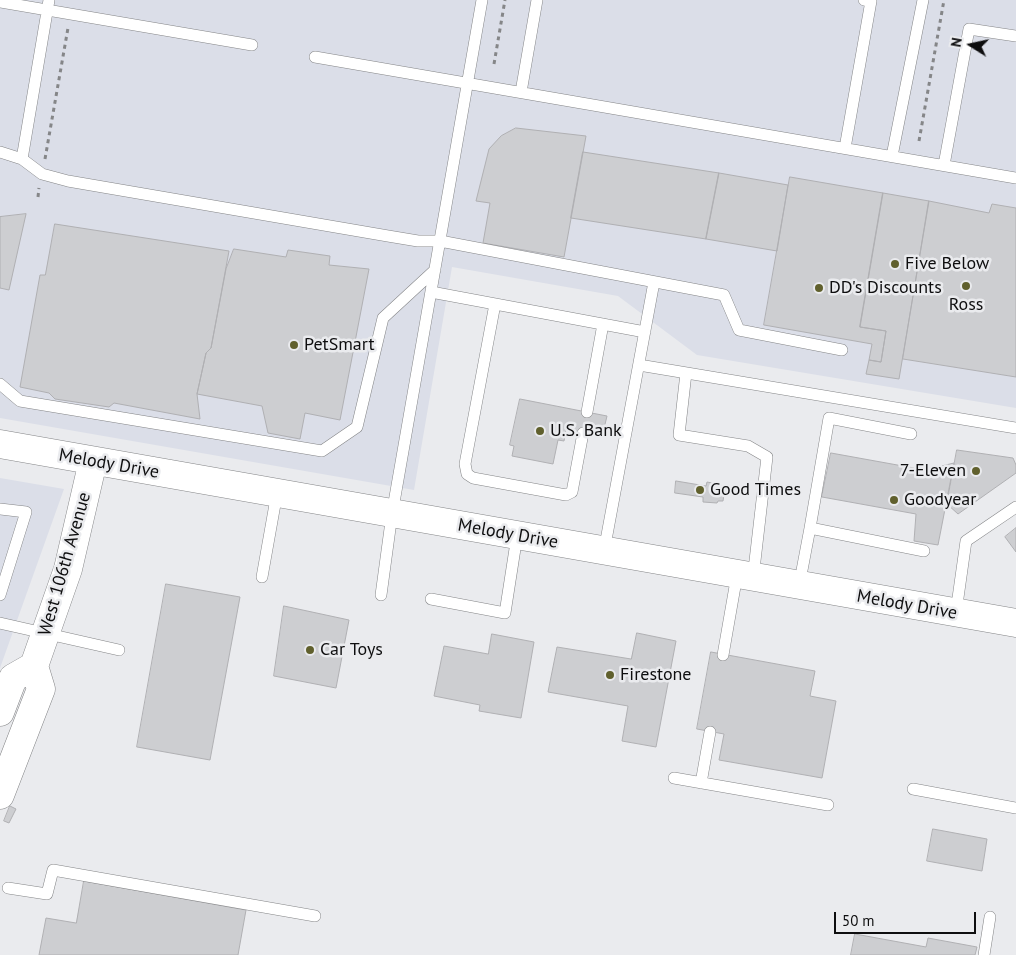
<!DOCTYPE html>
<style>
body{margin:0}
#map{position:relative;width:1016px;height:955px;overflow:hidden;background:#eaebee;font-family:"PT Sans",sans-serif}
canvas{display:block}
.north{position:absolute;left:946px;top:20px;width:50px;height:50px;-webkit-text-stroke:4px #eaebee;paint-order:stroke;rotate:280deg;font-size:14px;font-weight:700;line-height:20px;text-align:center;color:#0e0e0f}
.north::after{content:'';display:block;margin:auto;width:18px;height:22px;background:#0e0e0f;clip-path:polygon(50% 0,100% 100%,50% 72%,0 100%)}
.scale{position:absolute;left:834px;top:912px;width:142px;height:22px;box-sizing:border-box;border:2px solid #0e0e0f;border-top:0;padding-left:6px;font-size:15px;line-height:18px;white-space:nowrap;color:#0e0e0f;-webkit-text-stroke:4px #eaebee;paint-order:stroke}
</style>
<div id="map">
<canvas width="1016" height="955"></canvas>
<div class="north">N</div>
<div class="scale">50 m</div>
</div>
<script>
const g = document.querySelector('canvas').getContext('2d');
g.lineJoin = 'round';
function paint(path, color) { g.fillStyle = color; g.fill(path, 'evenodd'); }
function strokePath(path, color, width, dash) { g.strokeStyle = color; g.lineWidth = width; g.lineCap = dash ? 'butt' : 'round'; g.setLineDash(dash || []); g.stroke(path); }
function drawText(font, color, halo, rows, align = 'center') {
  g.font = font + ' "PT Sans",sans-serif'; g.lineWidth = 5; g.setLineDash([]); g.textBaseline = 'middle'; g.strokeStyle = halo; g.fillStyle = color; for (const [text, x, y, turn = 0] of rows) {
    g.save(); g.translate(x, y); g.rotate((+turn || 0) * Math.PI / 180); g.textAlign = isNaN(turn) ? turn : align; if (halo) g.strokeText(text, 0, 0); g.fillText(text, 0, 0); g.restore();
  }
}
paint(new Path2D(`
 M0 0H1016V408L697 355 618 296 452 267 414 490 0 418Z
 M0 478 64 489 0 668Z`), '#dbdee8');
const building = new Path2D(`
 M516 128 586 136 564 257 483 243 490 203 476 201 489 149 501 136Z
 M583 152 719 173 706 239 571 218Z
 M719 173 788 185 777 251 706 239Z
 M790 177 883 193 860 327 886 331 881 362 869 360 872 344 764 325Z
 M883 193 929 201 899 379 866 374 869 360 881 362 886 331 860 327Z
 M929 201 989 213 992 204 1016 208V377L903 359Z
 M26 214 9 290 0 288V217Z
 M55 224 229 251 211 348 206 353 197 394 200 419 114 403 109 407 55 399 49 393 20 387 40 275H45Z
 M234 249 286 257 288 250 330 256 329 265 369 269 340 420 305 413 300 439 268 433 262 406 197 394 206 353 211 348 226 269Z
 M520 399 607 416 602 437 566 430 564 441 558 440 553 464 512 456 514 446 510 445Z
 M957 450 1013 458 1016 465V473L958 514 947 504Z
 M831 453 925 470 954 463 938 545 914 541 916 514 822 497Z
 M676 481 706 486 707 482 722 485 721 487 725 488 723 501H718L717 503 703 502V497L675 493Z
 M1016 528V552L1005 537Z
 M166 584 240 597 210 760 137 747Z
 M284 606 349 620 336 688 274 676Z
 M637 633 676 641 656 747 622 741 628 706 548 692 557 647 631 659Z
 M492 634 534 642 521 718 479 711 480 705 434 696 444 646 488 654Z
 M711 652 815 671 810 696 836 701 822 778 719 760 724 734 697 729Z
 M10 806 16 809 9 823 4 821Z
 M933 829 987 839 982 871 927 861Z
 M84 881 246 910 238 955H39L46 918 76 923Z
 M855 934 926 947 928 938 977 947 975 955H851Z`);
paint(building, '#cdced1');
strokePath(building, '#b0b0b3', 1);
const service = new Path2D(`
 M0 2 252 45
 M315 57 1016 178
 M521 92 537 0
 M845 148 871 1 864 0
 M0 152 22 159 42 174 68 181 388 236 418 241H440L724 295 739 330 842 350
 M892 156 923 0
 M22 159 49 0
 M944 165 969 29 1016 36
 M431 292 645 332
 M495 304 465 464 467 474 473 478 566 495 572 492 583 433
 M639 365 1016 428
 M686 373 679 435 748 446 767 457 753 578
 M0 384 20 401 322 451 357 427 383 318 435 270
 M587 412 603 324
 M0 509 26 512 0 595
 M810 528 829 418 911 434
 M604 551 654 282
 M262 577 277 493
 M799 586 810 528 924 551
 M381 595 392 514 482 0
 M431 599 505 613 517 536
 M956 612 966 541 1016 507
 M0 623 119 650
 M723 655 737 575
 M674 778 828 805
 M701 783 710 732
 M913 789 1016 808
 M8 888 47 894 53 870 315 916
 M984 955 990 917`);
const tertiary = new Path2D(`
 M0 444 1016 623
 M0 712 13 678 34 666
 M0 795 41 689 34 666 68 569 93 461`);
strokePath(service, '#848587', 12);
strokePath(tertiary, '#848587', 29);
strokePath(new Path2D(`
 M494 64 505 0
 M919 141 944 0
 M45 159 68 28
 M38 197 39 188`), '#858688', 3, [4, 4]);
strokePath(service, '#fff', 11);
strokePath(tertiary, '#fff', 28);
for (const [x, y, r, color] of [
 [895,264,5,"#60602d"],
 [966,286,5,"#60602d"],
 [819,288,5,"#60602d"],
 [294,345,5,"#60602d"],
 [540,431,5,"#60602d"],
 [976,471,5,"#60602d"],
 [700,490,5,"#60602d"],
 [894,500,5,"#60602d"],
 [310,650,5,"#60602d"],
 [610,675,5,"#60602d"]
]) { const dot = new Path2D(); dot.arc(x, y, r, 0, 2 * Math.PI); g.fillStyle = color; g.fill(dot); strokePath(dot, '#eaebee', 2); }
drawText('18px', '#0e0e0f', '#eaebee', [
 ["Five Below",905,264],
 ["DD's Discounts",829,288],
 ["Ross",966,305,"center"],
 ["PetSmart",304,345],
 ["U.S. Bank",550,431],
 ["7-Eleven",966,471,"right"],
 ["Good Times",710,490],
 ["Goodyear",904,500],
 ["Car Toys",320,650],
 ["Firestone",620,675]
], 'left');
drawText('18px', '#0e0e0f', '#eaebee', [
 ["Melody Drive",109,464,10],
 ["Melody Drive",508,534,10],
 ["West 106th Avenue",65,564,-74],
 ["Melody Drive",907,605,10]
]);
</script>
